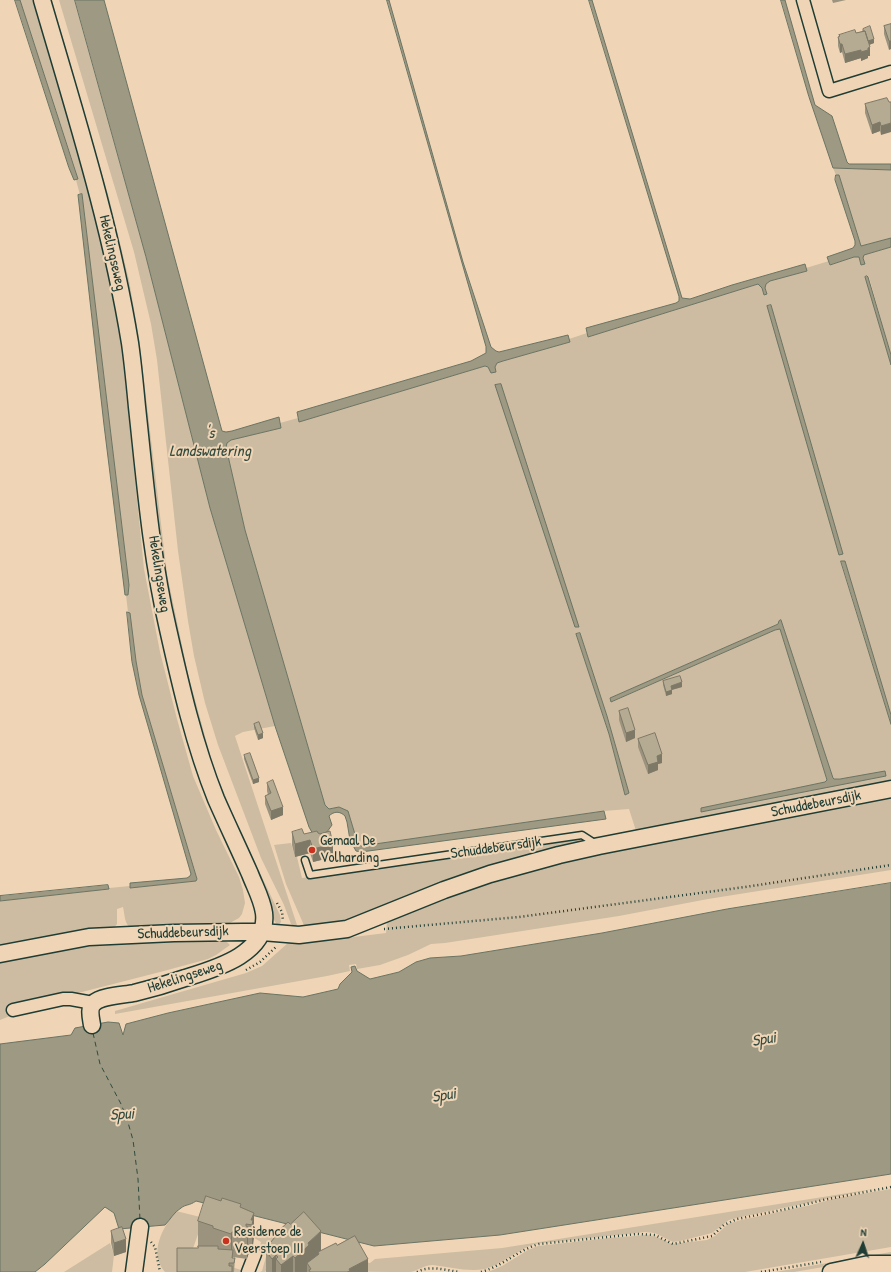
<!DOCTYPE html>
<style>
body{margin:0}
#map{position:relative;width:891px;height:1272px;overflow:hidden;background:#efd5b6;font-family:"Patrick Hand",sans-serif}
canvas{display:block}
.north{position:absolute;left:843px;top:1224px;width:40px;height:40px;-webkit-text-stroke:3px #efd5b6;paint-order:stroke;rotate:3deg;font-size:11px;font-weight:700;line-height:16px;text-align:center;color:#1f3d34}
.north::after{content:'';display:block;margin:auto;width:14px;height:18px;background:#1f3d34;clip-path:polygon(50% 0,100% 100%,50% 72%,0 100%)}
</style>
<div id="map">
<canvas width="891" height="1272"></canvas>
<div class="north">N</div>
</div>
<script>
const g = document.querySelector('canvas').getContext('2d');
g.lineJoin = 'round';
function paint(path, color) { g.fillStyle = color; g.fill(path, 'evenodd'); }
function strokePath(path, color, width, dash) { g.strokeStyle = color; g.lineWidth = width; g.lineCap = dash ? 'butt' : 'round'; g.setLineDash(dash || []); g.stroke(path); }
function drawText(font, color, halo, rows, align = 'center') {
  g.font = font + ' "Patrick Hand",sans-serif'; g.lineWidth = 4; g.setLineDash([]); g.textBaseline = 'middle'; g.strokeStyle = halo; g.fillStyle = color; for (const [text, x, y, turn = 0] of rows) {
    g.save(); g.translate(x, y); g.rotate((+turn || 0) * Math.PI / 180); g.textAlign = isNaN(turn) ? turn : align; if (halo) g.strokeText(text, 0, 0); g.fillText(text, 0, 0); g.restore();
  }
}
paint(new Path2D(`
 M20 0H34L101 233 117 311 121 339 144 569 160 652 177 719 193 776 216 830 239 877 243 890 245 903 242 914 239 918 228 924 132 929C124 924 125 916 123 907L117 909V924L112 930 0 948V901L109 889V888L130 886V888L196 881 197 878 142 695 136 661 130 613 128 612 126 595 128 594 129 585 82 194 80 195 76 180 78 179 75 168Z
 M48 0H52L109 198 129 280 139 338 167 574 188 674 214 769 241 833 280 915 281 922 278 926 272 917 268 902 211 768 181 657 164 575 141 376 126 281 119 248 106 199Z
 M59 0H75L146 257 210 508 275 726 243 732 235 736 298 928 297 930 291 924 284 905 261 858 218 745 205 703 194 656 188 621 178 551 157 360 151 324 134 252Z
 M833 168 891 170V238L861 246 839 175H836Z
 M891 247V355L869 277H865L891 365V715L845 561 841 562 891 724V785L637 834 629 809 604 811 361 846 357 842 348 811 339 807 329 809 325 805 245 530 226 447 227 443 231 440 281 428 280 423 298 418 299 422 485 366 496 372 495 367 497 363 503 361 570 342 569 339 587 333 588 337 758 284 762 288 764 295 767 293 765 288 766 284 770 281 807 271 806 268 829 261 830 265 854 257H859L861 265 865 264 863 257 864 255ZM769 305H771L842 554ZM781 620 833 778 834 779 886 776 701 808 826 782 827 780 780 629 775 630 612 702 610 698 776 625ZM580 633 607 716 629 793 625 795 609 734 576 634Z
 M891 797V870L708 899 619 916 445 943 431 944 408 955 380 965 357 969 356 964 349 965 350 971 327 976 115 1014V1011L246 973 262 966 288 943 313 942 386 933 387 922 397 917 487 884 551 865 649 845Z
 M580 839 581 843 343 922 306 930 286 884 274 845 291 843 295 857H297L302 878 562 840Z
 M212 938 224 939 230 945 216 955 208 959 164 971 82 992 10 1007V1016L0 1020V961L79 947Z
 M873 1189 741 1217 729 1220 712 1233 680 1241 673 1242 655 1233 645 1232 534 1244C516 1251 502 1264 485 1269 467 1272 450 1267 433 1265 423 1265 418 1271 410 1272 386 1272 361 1272 337 1270L315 1249 370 1263 375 1259 502 1248Z
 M891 1189V1247L745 1272H488L502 1266 528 1250 538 1246 610 1238 646 1235 657 1237 672 1244 707 1240 715 1236 728 1224 741 1220 811 1205 837 1198Z
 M176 1211 298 1241 265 1272H260L262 1271 267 1253 258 1254 261 1242 251 1236 203 1220 191 1254 241 1270 243 1272H165C148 1253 163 1227 176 1211Z
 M110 1243 114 1255 112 1272H64Z
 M891 1252V1260L870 1259 794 1272H775Z`), '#cdbca1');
const water = new Path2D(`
 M15 0H20L78 179 74 180 69 168Z
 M75 0H104L222 431 226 432 232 431 279 417 281 428 231 440 227 443 226 447 245 530 325 805 329 809 339 807 348 811 357 841 361 846 604 811 606 819 361 852 356 851 350 840 347 822 345 816C340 811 334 811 329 816L332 825 327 832 314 836 309 827 275 726 210 508 146 257Z
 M387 0H389L463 262 491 347 496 351 499 352 568 335 570 342 503 361 497 363 495 367 496 372 491 373 488 367 485 366 299 422 297 412 471 361 486 353V347Z
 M589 0H592L682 298 690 299 732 285 805 264 807 271 770 281 766 284 765 288 767 294 764 295 762 288 758 284 588 337 586 328 676 303 679 301V297Z
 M781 0H785L815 105 832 116 847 162 849 164H891V170L833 168 809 97Z
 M836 175H839L861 246 891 238V247L864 255 863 258 865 264 861 265 859 257H854L830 265 827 257 853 248 855 245V241L835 180Z
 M82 194 129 585 128 595H125L104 425 78 195Z
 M867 276 868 277 891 355V365L865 277Z
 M771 305 843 554 839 555 767 306Z
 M501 384 579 627H575L495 385Z
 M841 561H845L891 715V724Z
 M127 612 130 613 136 661 142 695 197 879 196 881 130 888V883L187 878 190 876 191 874 139 695 132 662Z
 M781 620 833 778 834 779H840L885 771 886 776 701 812V808L825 782 827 780 780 629 775 630 611 702 610 698 776 625 778 624 779 621Z
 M580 633 607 716 629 793 625 795 609 734 576 634Z
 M891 883V1174L500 1235 374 1246 196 1201C189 1206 186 1204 181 1208 174 1212 170 1220 165 1225L119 1229 114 1213 105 1207 45 1264 35 1272H0V1044L71 1035 75 1028 108 1022 119 1023 123 1035 126 1024 168 1013 260 993 303 997 338 989 340 984 352 972 351 967 355 966 357 971 370 979 399 972 416 962 430 958 461 956 602 933 727 909Z
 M108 885 109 889 0 901V896Z`);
paint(water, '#9d9983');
strokePath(water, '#6b7463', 1);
strokePath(new Path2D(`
 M93 1033 100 1064 121 1104 127 1119 133 1140 138 1179 140 1220`), '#324b40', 1, [5, 4]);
const lane = new Path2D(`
 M305 860 310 875 582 835 596 844`);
const street = new Path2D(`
 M803 0 829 91 891 72
 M13 1010 63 999H71L93 1003
 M248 1272 255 1254`);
const secondary = new Path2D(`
 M42 0C75 113 111 226 130 343 133 364 135 386 137 407 145 481 151 556 168 629 181 687 194 744 216 799 227 824 239 849 250 874 255 887 262 899 264 913 269 954 214 969 185 978 168 984 151 989 134 993 124 995 101 996 94 1003 88 1008 91 1018 92 1025
 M0 954 89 937 174 933 243 932H262L299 935 347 929 444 890 490 874 559 855 599 846 891 789
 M134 1272 140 1227
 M831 1272 869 1264H891`);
strokePath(lane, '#1f3d34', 9);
strokePath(street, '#1f3d34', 15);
strokePath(secondary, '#1f3d34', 19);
strokePath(new Path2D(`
 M277 903 282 912 283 921
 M384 929 519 917 745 887 891 865
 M246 970 260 962 277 946
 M151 1242 155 1247 160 1272
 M417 1272C430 1265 445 1270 459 1272
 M481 1272C503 1266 518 1250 539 1244L637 1234 655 1235 673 1244 712 1236 724 1225 737 1219 787 1209 823 1200 891 1187
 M761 1272 821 1262`), '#1f3d34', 2.5, [1, 3]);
strokePath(lane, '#efd5b6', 6);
strokePath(street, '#efd5b6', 12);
strokePath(secondary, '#efd5b6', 16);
paint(new Path2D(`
 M832 0H846L833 3Z
 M891 24 889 50 884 34V26Z
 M863 29 874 43 869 45 870 56H868V58L861 61V58L845 63 842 52 840 53 838 46V37H839V35L856 33 863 31Z
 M887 98 881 135 880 131 872 134 865 113V104Z
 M663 681 682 687 672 690V694L666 696 663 685Z
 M619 711 635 738 626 742 619 720Z
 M254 724 263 738 258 740 254 728Z
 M638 739 662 763 658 764V770L648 774 638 747Z
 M244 755 259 782 253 784 244 759Z
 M267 783 283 815 271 820 265 804V796L268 795 267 791Z
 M292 832 304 834 318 833 333 857 313 862 310 853 295 857 292 845Z
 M241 1207 254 1213 253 1245 252 1250 248 1249 247 1259 233 1257V1258H235L234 1272H177L198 1248V1221Z
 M290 1224 321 1251 368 1272H266V1248L274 1239V1235Z
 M111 1231 126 1252 114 1256 111 1243Z`), '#9b937e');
paint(new Path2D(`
 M874 39V43L866 46V41Z
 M889 41H891V49L889 50Z
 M840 44H842V52L840 53Z
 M870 47V56H868V58L861 61V52Z
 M861 50V58L845 63V54Z
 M880 122V131L872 134V125Z
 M891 123V132L881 135V126Z
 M682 682V687L671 690V686Z
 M672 690V694L666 696V692Z
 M635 730V738L626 742V733Z
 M263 733V738L258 740V735Z
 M662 754V763L658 764V770L648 774V765L657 756Z
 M259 778V782L253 784V780Z
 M283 807V815L271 820V811Z
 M310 840V853L295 857V844Z
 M333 844V857L313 862V849Z
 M254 1213V1238L253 1245 252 1250V1225L251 1220Z
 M248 1227V1252L247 1259V1234Z
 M321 1231V1256L318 1252V1259L307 1263V1272H295V1258L308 1243Z
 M232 1232V1257L231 1259V1234Z
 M126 1239V1252L114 1256V1243Z
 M276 1255V1272H272V1259Z
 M293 1256V1272H281V1265Z
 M368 1259V1272H347L349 1269Z`), '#7e7866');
const building = new Path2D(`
 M891 24V41H889L884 26Z
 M870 26 874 39 868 41 865 31H863V29Z
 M855 30 856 33 865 31 870 47 868 48V50L861 52V50L845 54 842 44H840L838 37 840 36 839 35Z
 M887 98 889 102H891V123L881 126 880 122 872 125 865 104Z
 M680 676 682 682 671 686 672 690 666 692 663 681Z
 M628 708 635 730 626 733 619 711Z
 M259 722 263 733 258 735 254 724Z
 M655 733 662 754 657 756 658 762 648 765 638 739Z
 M250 753 259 778 253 780 244 755Z
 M273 780 283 807 271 811 265 796 271 793 267 783Z
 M302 829 304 834 317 831 318 833 320 834 330 831 333 844 313 849 310 840 295 844 292 832Z
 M206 1196 221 1201 222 1198 241 1204 240 1207 254 1213 251 1220H253L252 1225 246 1224V1226L248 1227 247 1234 232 1232 231 1234 213 1228V1226L198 1221Z
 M304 1212 321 1231 308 1243 309 1245 295 1258 293 1256 281 1265 276 1259 278 1257 276 1255 272 1259 269 1255 271 1253 266 1248 275 1237 274 1235 288 1222 290 1224Z
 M122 1227 126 1239 114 1243 111 1231Z
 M355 1236 368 1259 349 1269 350 1271 347 1272H310L309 1270 311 1269 307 1263 319 1254 318 1252 336 1243 337 1245Z
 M198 1246H218V1249L233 1250 232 1258H235L234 1263H229V1266H232V1272H177V1248H198Z`);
paint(building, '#b4ab92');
strokePath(building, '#7e7866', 1);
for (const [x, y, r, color] of [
 [312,850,4,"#c8321e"],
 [226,1241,4,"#c8321e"]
]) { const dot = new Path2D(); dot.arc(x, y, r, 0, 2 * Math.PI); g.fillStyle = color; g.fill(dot); strokePath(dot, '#efd5b6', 1.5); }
drawText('15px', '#1f3d34', '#efd5b6', [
 ["Hekelingseweg",112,253,77],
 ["Hekelingseweg",159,574,81],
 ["Schuddebeursdijk",816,804,-11],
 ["Schuddebeursdijk",496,848,-8],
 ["Schuddebeursdijk",183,933,-2],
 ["Hekelingseweg",185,977,-18]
]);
drawText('15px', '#1f3d34', '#efd5b6', [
 ["Gemaal De",320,841],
 ["Volharding",320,858],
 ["Residence de",234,1232],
 ["Veerstoep III",234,1249]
], 'left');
drawText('italic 16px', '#324b40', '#efd5b6', [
 ["'s",210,434],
 ["Landswatering",210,452],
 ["Spui",764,1040,-10],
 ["Spui",444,1096,-10],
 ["Spui",122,1115,-4]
]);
</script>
